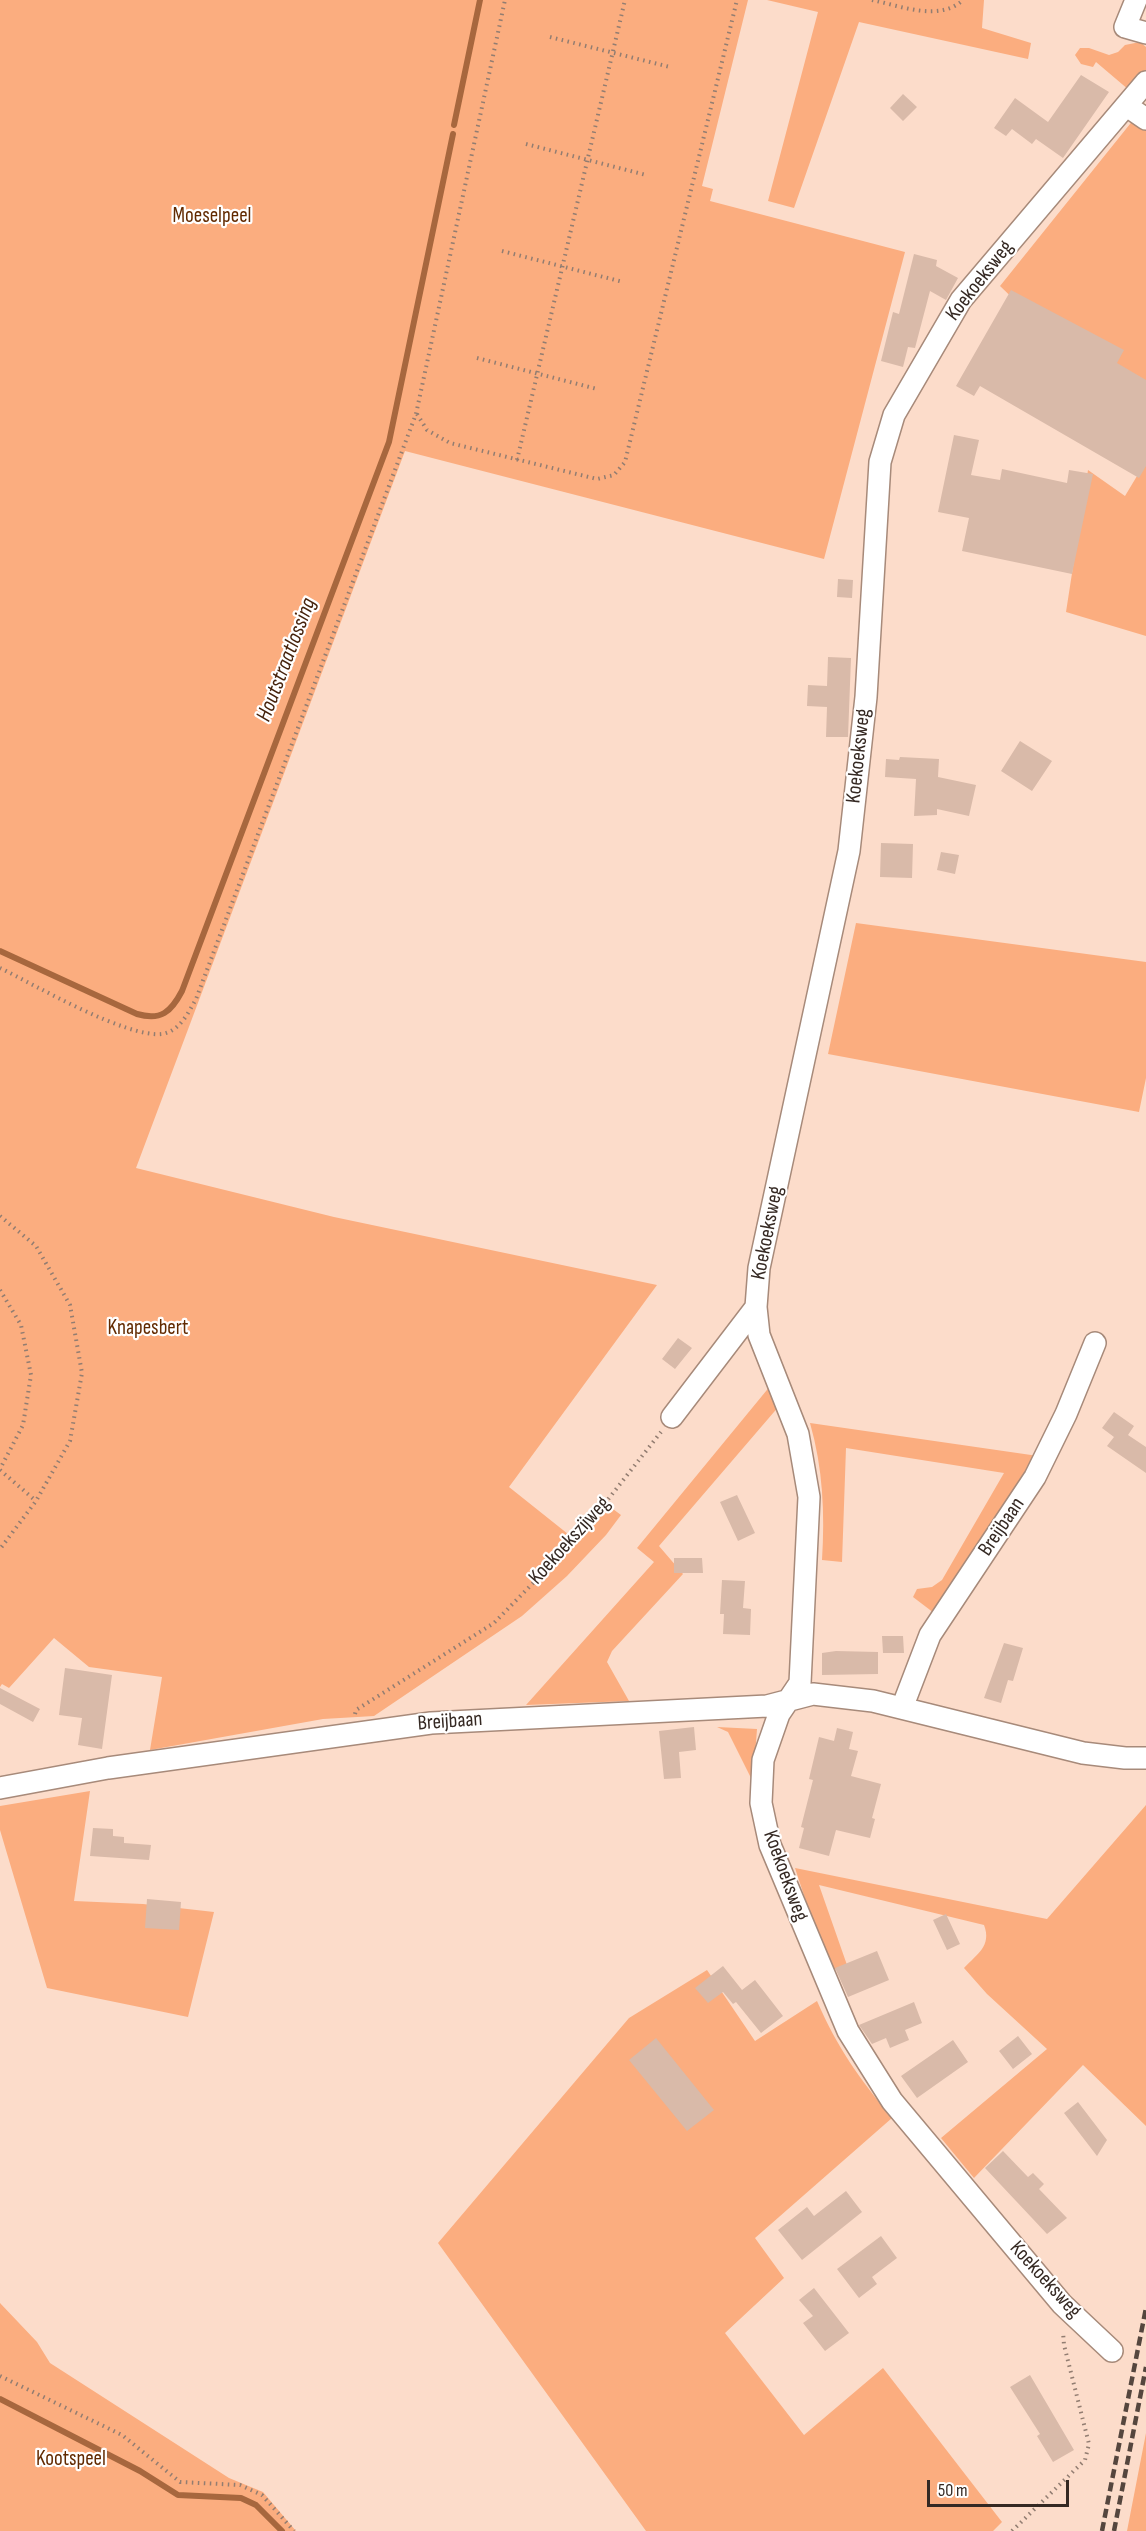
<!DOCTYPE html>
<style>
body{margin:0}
#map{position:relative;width:1146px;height:2531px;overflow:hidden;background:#fcdcca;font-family:"Sofia Sans Condensed",sans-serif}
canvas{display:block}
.scale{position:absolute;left:927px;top:2480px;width:142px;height:27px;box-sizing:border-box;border:3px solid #352923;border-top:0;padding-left:8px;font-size:18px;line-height:21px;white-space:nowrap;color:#352923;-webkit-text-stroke:4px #fff;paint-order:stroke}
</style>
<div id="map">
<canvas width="1146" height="2531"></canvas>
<div class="scale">50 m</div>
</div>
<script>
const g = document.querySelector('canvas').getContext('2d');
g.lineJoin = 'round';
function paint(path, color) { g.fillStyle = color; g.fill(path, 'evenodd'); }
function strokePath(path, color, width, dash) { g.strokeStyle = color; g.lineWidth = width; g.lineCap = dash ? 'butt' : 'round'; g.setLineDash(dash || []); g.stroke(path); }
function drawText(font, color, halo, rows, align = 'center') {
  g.font = font + ' "Sofia Sans Condensed",sans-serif'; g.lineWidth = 4.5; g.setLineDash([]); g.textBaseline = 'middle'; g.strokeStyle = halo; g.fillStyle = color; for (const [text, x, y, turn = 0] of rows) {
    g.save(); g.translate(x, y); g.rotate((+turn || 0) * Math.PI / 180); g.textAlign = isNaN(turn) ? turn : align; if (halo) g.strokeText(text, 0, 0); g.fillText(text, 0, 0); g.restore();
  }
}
paint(new Path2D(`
 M0 0H748L702 186 713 189 710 201 905 252 824 559 405 451 136 1168 334 1217 657 1285 509 1487 578 1542 609 1506 621 1515 606 1535 567 1576 522 1616 374 1716 323 1719 150 1750 162 1677 89 1667 54 1638 9 1688 2 1684 0 1687Z
 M767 0H984L982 28 1031 43 1028 59 859 22 794 208 768 201 818 12Z
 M1140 42 1146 47V70L1129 90 1096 62 1093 67 1081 64 1075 55 1080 48H1089L1109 55 1118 52 1125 45Z
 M1134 119 1146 125V381L1026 311 1000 286Z
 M1146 461V636L1066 612 1088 470 1125 496Z
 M856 923 1146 962V1078L1139 1112 828 1054Z
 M771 1385 780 1405 659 1546 683 1574 612 1651 607 1662 629 1701 526 1705 654 1562 637 1548Z
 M810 1423 1038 1456 934 1613 913 1597 917 1589 932 1587 942 1580 1004 1473 846 1448 842 1562 822 1560C825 1514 823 1468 810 1423Z
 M717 1727 757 1729 753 1782 728 1732Z
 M90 1791 74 1901 143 1904 214 1912 188 2017 47 1988 0 1830V1806Z
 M1146 1805V2126L1083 2065 974 2178 941 2138 1047 2049 987 1994 964 1968C977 1954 992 1946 984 1925L819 1885 847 1965 831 1971 817 1935 795 1868 1047 1919Z
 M707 1970 755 2041 817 2001C838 2049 859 2078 892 2118L755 2238 784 2278 725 2333 804 2435 883 2368 1002 2522 993 2531H646L438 2243 629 2018Z
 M0 2303 37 2342 50 2363 229 2478 263 2492 296 2531H0Z
 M1146 2433V2531H1127Z`), '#fbad7f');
strokePath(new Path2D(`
 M454 125 480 0
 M0 951 137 1014C161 1021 171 1012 182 991L389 442 453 134
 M0 2399 140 2471 178 2495 241 2498 256 2505 282 2531`), '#a7673e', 6);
paint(new Path2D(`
 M1081 75 1109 92 1063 158 1036 139 1032 144 1012 129 1006 136 994 128 1015 98 1048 122Z
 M903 94 917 107 903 121 890 108Z
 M914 254 937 260 936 266 958 278 946 300 930 291 915 348 908 347 903 367 881 361 893 312 899 314Z
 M1011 290 1124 350 1117 363 1146 380V466L1139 478 980 386 974 396 956 386Z
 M954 435 979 440 971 475 1000 480 1002 469 1067 483 1069 470 1093 474 1072 574 962 551 969 518 938 512Z
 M838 579 853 580 852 598 837 597Z
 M828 657 851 658 848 737H826L827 707 807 706 808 685 827 686Z
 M1020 741 1052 761 1032 791 1001 771Z
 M900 757 939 759 938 777 976 785 969 816 937 809V815L914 816 916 779 885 777 886 759 899 760Z
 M881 843 913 844 912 878 880 877Z
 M941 852 959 855 955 874 937 870Z
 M678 1338 692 1348 675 1369 662 1359Z
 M1114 1412 1134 1426 1128 1435 1146 1447V1473L1107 1446 1114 1437 1102 1428Z
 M737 1495 755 1533 738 1541 720 1502Z
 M674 1558H702L703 1573H674Z
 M722 1580 745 1581 743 1608 751 1609 750 1635 723 1634 724 1614H720Z
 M882 1636H903L904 1653H883Z
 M1004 1643 1023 1648 1013 1681 1008 1680 1001 1703 984 1698Z
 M836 1651 878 1652V1674L822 1675V1653Z
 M65 1668 112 1675 102 1749 78 1745 82 1718 59 1715Z
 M0 1688 40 1709 33 1722 0 1704Z
 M694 1727 696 1750 679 1752 681 1778 664 1779 659 1731Z
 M837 1728 853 1732 849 1749 858 1751 851 1776 881 1784 872 1818 875 1819 870 1838 836 1830 829 1856 799 1848 804 1828 801 1827 813 1780 809 1779 819 1737 834 1741Z
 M93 1828 113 1829V1836L124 1837V1843L151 1845 149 1860 90 1856Z
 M147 1899 181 1902 179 1930 145 1928Z
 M946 1914 960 1944 947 1950 933 1920Z
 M877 1951 889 1980 848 1997 835 1968Z
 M723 1966 742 1990 755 1980 783 2016 761 2033 736 2002 733 2004 723 1992 708 2003 695 1988Z
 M914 2002 922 2023 905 2030 909 2040 890 2048 886 2038 872 2044 859 2025Z
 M1018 2036 1032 2054 1013 2069 999 2051Z
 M656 2038 714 2110 687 2131 629 2060Z
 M953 2040 968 2062 917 2098 901 2076Z
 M1078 2102 1107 2140 1097 2156 1064 2113Z
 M1003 2151 1028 2177 1033 2173 1044 2184 1039 2189 1067 2218 1047 2234 985 2168Z
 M846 2191 862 2212 802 2260 778 2230 807 2207 814 2216Z
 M881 2236 897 2258 872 2277 877 2284 859 2298 837 2269Z
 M814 2288 849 2333 825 2351 803 2323 813 2316 799 2300Z
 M1030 2375 1074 2450 1053 2462 1037 2436 1040 2434 1010 2387Z`), '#d9baa9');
const minor = new Path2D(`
 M1136 0 1125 27 1146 33
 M1127 106 1146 119
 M672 1417 756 1307
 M902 1708 930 1635 1035 1477 1066 1414 1095 1343
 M0 1788 108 1768 431 1723 767 1706 813 1694 873 1701 1083 1753 1125 1758H1146
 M1112 2351 1062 2304 892 2101 848 2031 770 1845 761 1803 763 1760 779 1714 800 1683 809 1497 798 1434 759 1335 756 1307 759 1268 849 851 866 697 880 462 894 415 961 300 1146 82`);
strokePath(minor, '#a78a7a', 24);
strokePath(new Path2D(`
 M872 0C901 6 939 22 963 0
 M550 37 670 67
 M526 144 646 175
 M502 251 623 282
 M477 358 597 389
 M417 414 427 430 450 443 597 479 614 475 625 462 737 0
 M517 460 625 0
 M0 968C35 985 126 1038 162 1034 180 1031 188 1013 196 999L416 414 505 0
 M0 1216 36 1246 70 1305 82 1373 70 1441 36 1501 0 1549
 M0 1290 21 1325 31 1375 23 1425 0 1469
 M0 1470 36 1501
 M355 1714 356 1710 494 1623 580 1535 661 1432
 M0 2376 122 2435 180 2482 240 2485 262 2495 294 2531
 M1012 2531 1085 2460 1089 2444 1064 2345 1063 2332`), '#927d71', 4, [1.5, 4.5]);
strokePath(minor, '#fff', 21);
strokePath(new Path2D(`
 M1102 2531 1146 2308
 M1114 2531 1146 2367`), '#55463e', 4.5, [9, 4.5]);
drawText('21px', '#622a00', '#fff', [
 ["Moeselpeel",212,217],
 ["Knapesbert",148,1329],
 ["Kootspeel",71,2460]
]);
drawText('21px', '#352923', '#fff', [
 ["Koekoeksweg",980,281,-52],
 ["Koekoeksweg",859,756,-84],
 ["Koekoeksweg",768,1233,-79],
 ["Breijbaan",1002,1527,-56],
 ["Koekoekszijweg",570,1541,-48],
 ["Breijbaan",450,1722,-4],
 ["Koekoeksweg",785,1876,70],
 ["Koekoeksweg",1045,2280,48]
]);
drawText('italic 22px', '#46230c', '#fff', [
 ["Houtstraatlossing",287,660,-69]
]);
</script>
